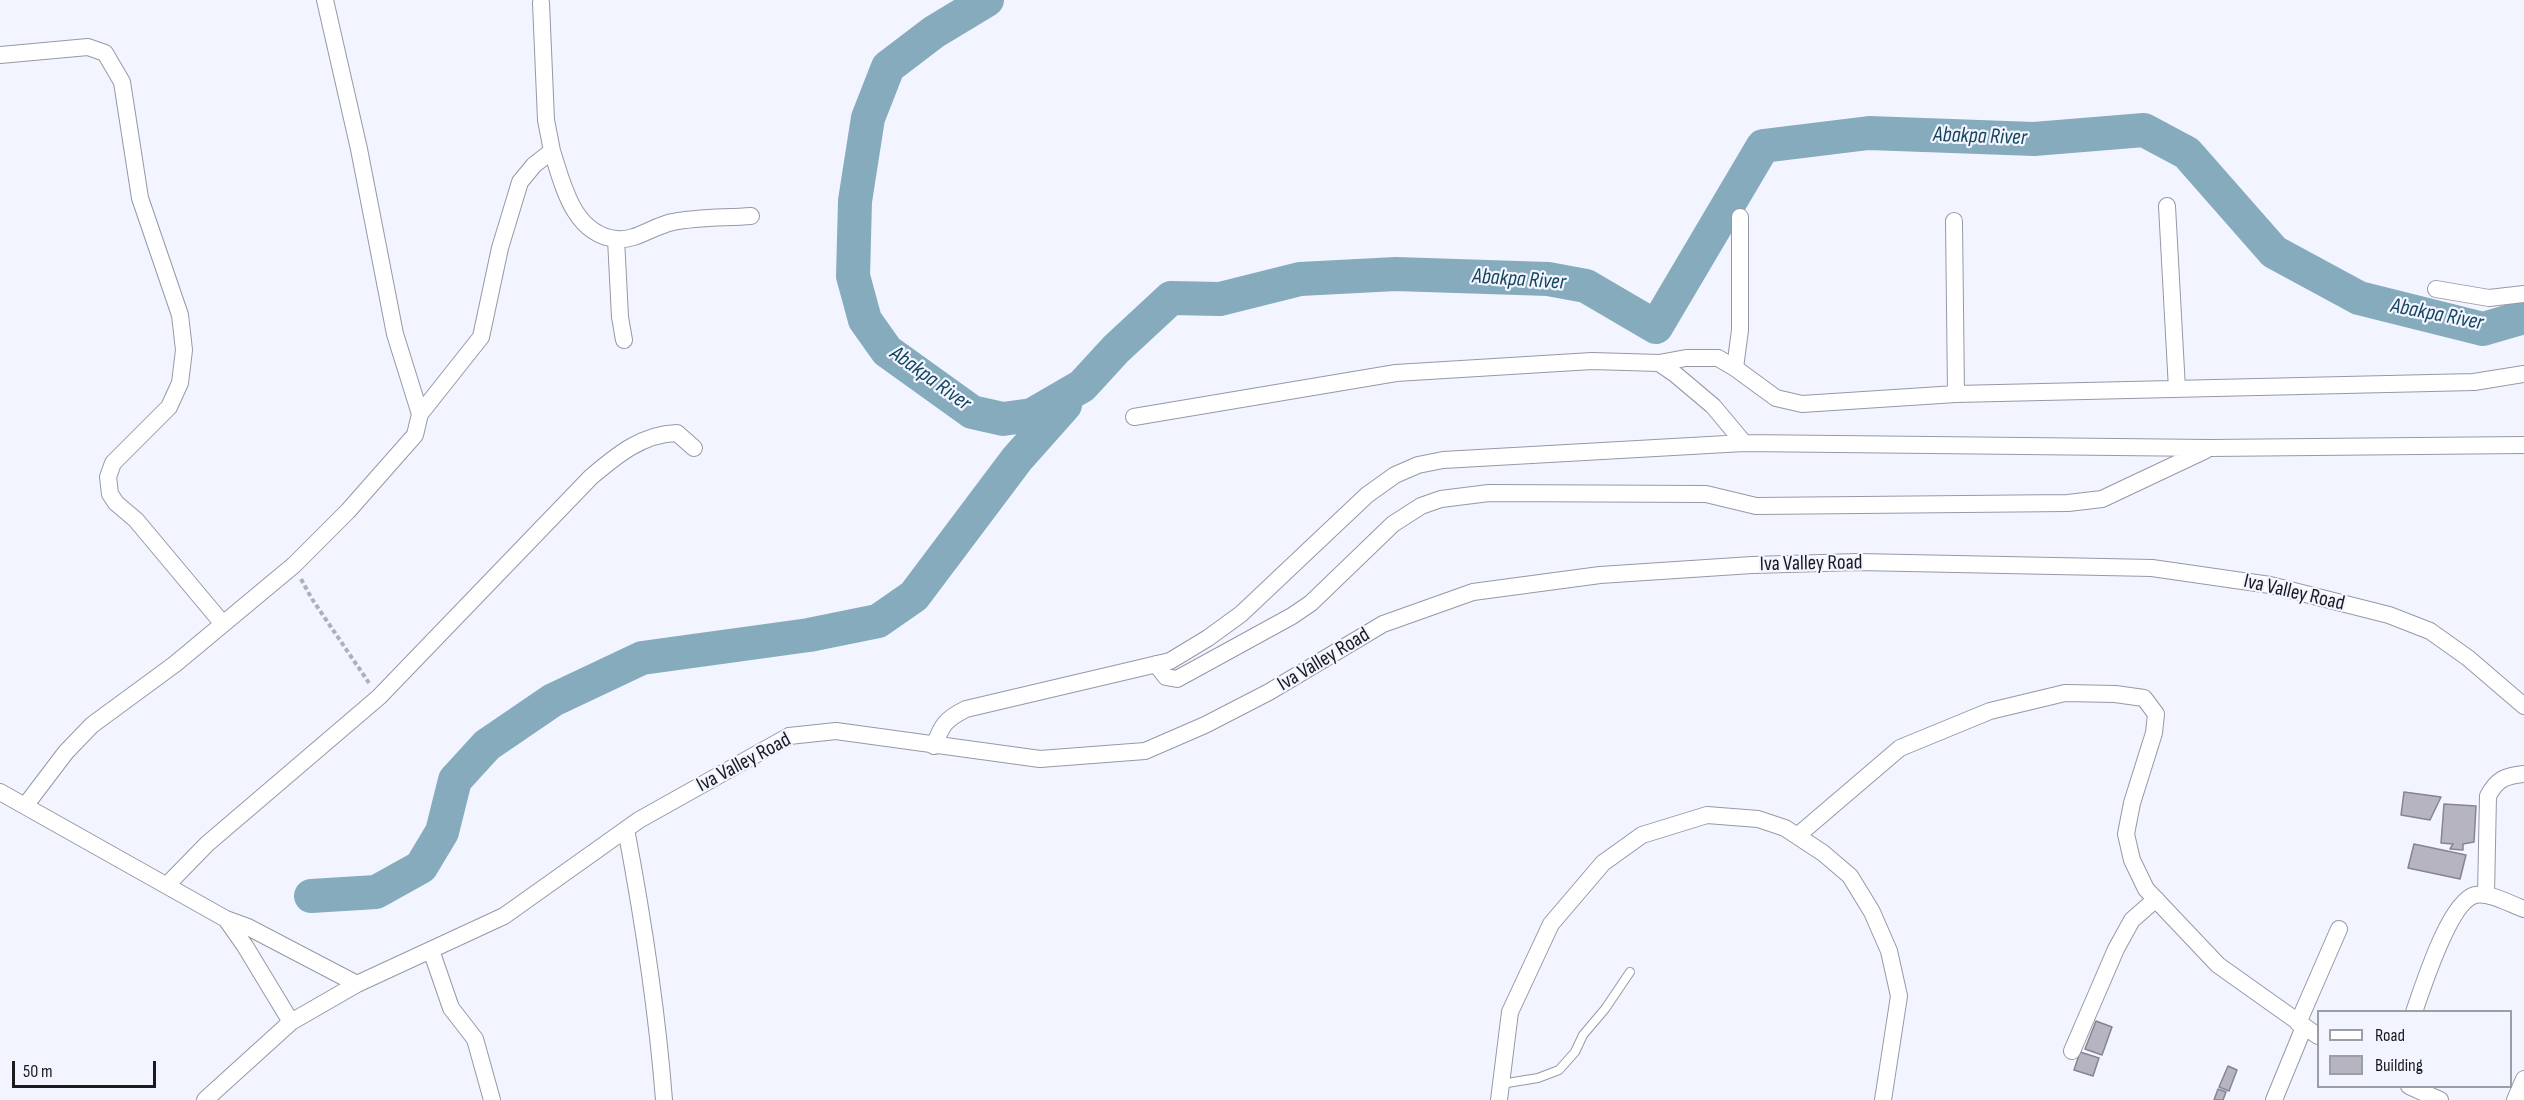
<!DOCTYPE html>
<style>
body{margin:0}
#map{position:relative;width:2524px;height:1100px;overflow:hidden;background:#f2f5ff;font-family:"Sofia Sans Condensed",sans-serif}
canvas{display:block}
.legend{position:absolute;left:2317px;top:1010px;width:195px;height:78px;box-sizing:border-box;background:#f2f5ff;border:2px solid #9c9ea5;margin:0;padding:8px 10px;list-style:none;font-size:18px;color:#1a1b1f}
.legend li{display:flex;align-items:center;gap:12px;height:30px}
.legend b{width:30px;border:2px solid #9c9ea5}
.scale{position:absolute;left:12px;top:1061px;width:144px;height:27px;box-sizing:border-box;border:3px solid #1a1b1f;border-top:0;padding-left:8px;font-size:18px;line-height:21px;white-space:nowrap;color:#1a1b1f;-webkit-text-stroke:4px #f2f5ff;paint-order:stroke}
</style>
<div id="map">
<canvas width="2524" height="1100"></canvas>
<ul class="legend">
<li><b style="height:8px;background:#fff"></b>Road</li>
<li><b style="height:16px;background:#b6b4c0"></b>Building</li>
</ul>
<div class="scale">50 m</div>
</div>
<script>
const g = document.querySelector('canvas').getContext('2d');
g.lineJoin = 'round';
function strokePath(path, color, width, dash) { g.strokeStyle = color; g.lineWidth = width; g.lineCap = dash ? 'butt' : 'round'; g.setLineDash(dash || []); g.stroke(path); }
function paint(path, color) { g.fillStyle = color; g.fill(path, 'evenodd'); }
function drawText(font, color, halo, rows, align = 'center') {
  g.font = font + ' "Sofia Sans Condensed",sans-serif'; g.lineWidth = 4.5; g.setLineDash([]); g.textBaseline = 'middle'; g.strokeStyle = halo; g.fillStyle = color; for (const [text, x, y, turn = 0] of rows) {
    g.save(); g.translate(x, y); g.rotate((+turn || 0) * Math.PI / 180); g.textAlign = isNaN(turn) ? turn : align; if (halo) g.strokeText(text, 0, 0); g.fillText(text, 0, 0); g.restore();
  }
}
strokePath(new Path2D(`
 M987 0 934 32 888 67 868 118 855 201 853 276 865 320 887 351 972 412 1003 419 1032 415 1082 386 1116 349 1171 298 1220 299 1300 279 1396 274 1548 279 1586 286 1656 327 1763 146 1869 133 2034 139 2144 130 2187 153 2274 252 2359 298 2483 329 2524 317
 M311 896 376 892 421 867 442 832 455 780 487 745 553 700 642 658 809 635 878 621 914 596 1017 459 1065 405`), '#86abbd', 34);
const building = new Path2D(`
 M2404 792 2441 797 2430 820 2401 815Z
 M2444 804 2476 806 2474 842 2463 844V850L2450 849 2453 844 2441 843Z
 M2414 844 2466 855 2460 879 2408 868Z
 M2096 1021 2112 1027 2102 1055 2085 1049Z
 M2080 1052 2099 1058 2093 1076 2074 1070Z
 M2228 1066 2237 1070 2229 1091 2219 1087Z
 M2218 1089 2226 1092 2223 1100H2214Z`);
paint(building, '#b6b4c0');
strokePath(building, '#868490', 1.5);
const lane = new Path2D(`
 M1501 1084 1538 1078 1559 1070 1575 1052 1583 1035 1605 1009 1630 972`);
const street = new Path2D(`
 M325 0 359 149 395 334 420 414
 M0 55 88 47 105 53 122 82 140 198 180 315 184 350 180 383 169 407 113 463 108 477 110 494 116 503 136 520 223 624
 M552 151C563 185 573 234 616 239 634 242 655 225 673 222 698 217 726 218 751 216
 M2167 206 2177 389
 M1954 221 1956 394
 M616 239 620 317 624 340
 M2436 289 2489 298 2524 294
 M1659 363 1686 358H1718L1735 368 1776 398 1802 404 1956 394 2474 382 2524 374
 M1735 368 1740 330V217
 M1134 417 1396 373 1592 361 1659 363 1675 374 1713 406 1744 443
 M1156 664 1166 677 1177 679 1292 616 1311 603 1393 524 1421 506 1441 499 1489 493 1706 494 1756 506 2068 503 2102 499 2206 450
 M934 746C942 724 946 719 966 709L1170 661 1208 638 1241 614 1367 495 1395 475 1418 465 1443 460 1744 443 2209 448 2524 445
 M0 792 226 919 245 946 291 1022
 M25 806 66 752 92 725 175 664 294 565 348 511 415 435 420 414 481 337 500 248 520 182 534 165 552 151 546 120 541 3
 M626 829C643 919 657 1009 664 1100
 M1797 836 1900 748 1990 711 2065 693 2115 694 2144 698 2156 714 2154 733 2132 803 2126 834 2132 860 2146 889 2218 965 2318 1036
 M167 885 207 844 379 697 591 477C617 455 642 434 677 433L694 448
 M2486 895 2488 796C2497 779 2505 776 2524 774
 M226 919 248 927 357 984
 M431 950 451 1008 475 1039 492 1100
 M2414 1012C2423 987 2449 902 2475 895 2490 892 2510 904 2524 909
 M2298 1023 2339 929
 M2072 1051 2116 949 2132 920 2156 899
 M2409 1086 2440 1100
 M205 1100 291 1022 357 984 504 916 639 820 789 736 836 731 1040 759 1145 751 1205 725 1269 692 1383 624 1473 592 1600 575 1752 565 1858 562 2152 568 2270 585 2389 615 2430 631 2468 658 2524 706
 M1499 1100 1510 1012 1551 924 1603 863 1642 835 1707 815 1758 819 1785 828 1823 853 1850 876 1872 912 1889 951 1899 996 1883 1100
 M2274 1100 2304 1027
 M2515 1100 2524 1079`);
strokePath(lane, '#9699a5', 10);
strokePath(street, '#9699a5', 18);
strokePath(new Path2D(`
 M301 579 312 599 369 683`), '#adb0b8', 4, [4.5, 3]);
strokePath(lane, '#fff', 8);
strokePath(street, '#fff', 16);
drawText('21px', '#1a1b1f', '#f2f5ff', [
 ["Iva Valley Road",1811,564,-1],
 ["Iva Valley Road",2294,593,13],
 ["Iva Valley Road",1324,660,-31],
 ["Iva Valley Road",744,763,-28]
]);
drawText('italic 22px', '#15465b', '#f2f5ff', [
 ["Abakpa River",1980,137,2],
 ["Abakpa River",1519,280,4],
 ["Abakpa River",2437,315,11],
 ["Abakpa River",930,379,36]
]);
</script>
